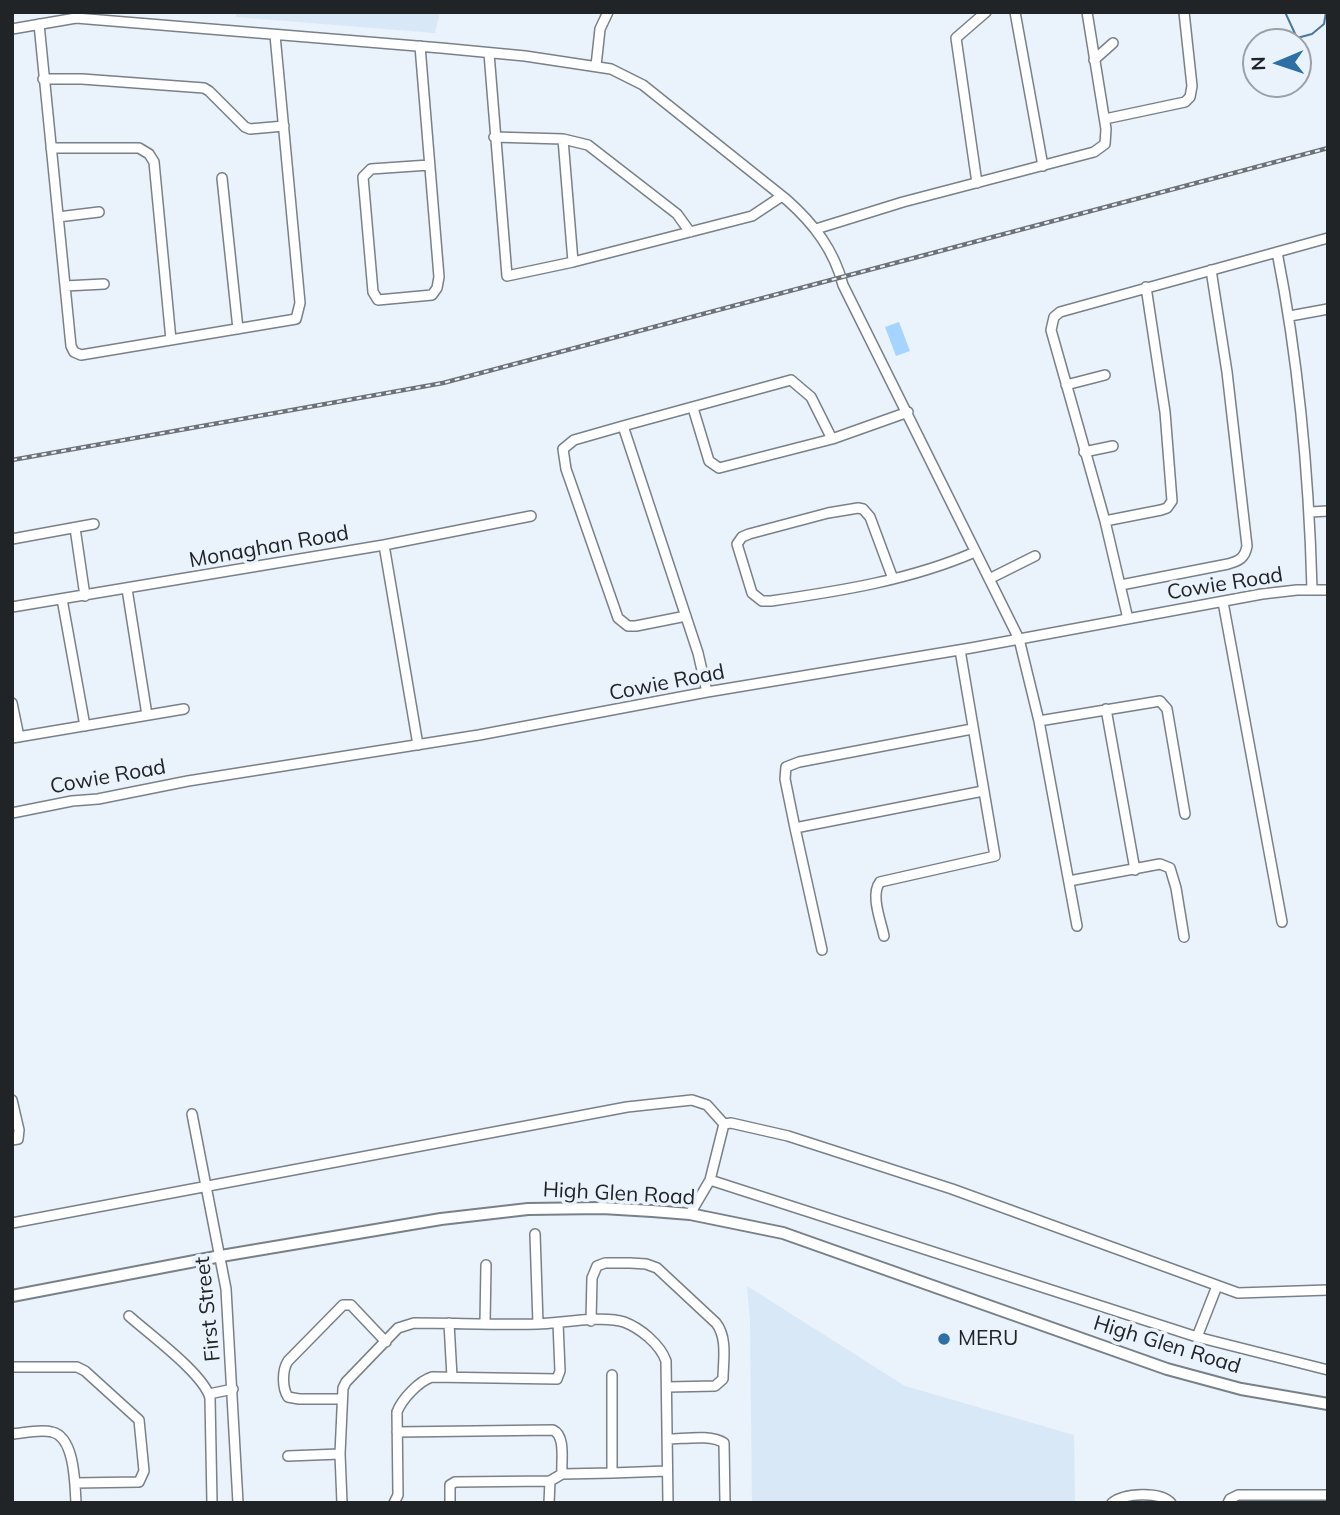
<!DOCTYPE html>
<style>
body{margin:0}
#map{position:relative;width:1340px;height:1515px;overflow:hidden;background:#eaf2fb;font-family:Mulish,sans-serif}
canvas{display:block}
.frame{position:absolute;inset:0;border:14px solid #212427;pointer-events:none}
.north{position:absolute;left:1242px;top:28px;width:70px;height:70px;box-sizing:border-box;background:#eaf2fb;border:2px solid #9aa0a6;border-radius:50%;rotate:268deg;font-size:19px;font-weight:700;line-height:28px;text-align:center;color:#212427}
.north::after{content:'';display:block;margin:auto;width:24px;height:32px;background:#2c70a5;clip-path:polygon(50% 0,100% 100%,50% 72%,0 100%)}
</style>
<div id="map">
<canvas width="1340" height="1515"></canvas>
<div class="frame"></div>
<div class="north">N</div>
</div>
<script>
const g = document.querySelector('canvas').getContext('2d');
g.lineJoin = 'round';
function paint(path, color) { g.fillStyle = color; g.fill(path, 'evenodd'); }
function strokePath(path, color, width, dash) { g.strokeStyle = color; g.lineWidth = width; g.lineCap = dash ? 'butt' : 'round'; g.setLineDash(dash || []); g.stroke(path); }
function drawText(font, color, halo, rows, align = 'center') {
  g.font = font + ' Mulish,sans-serif'; g.lineWidth = 7; g.setLineDash([]); g.textBaseline = 'middle'; g.strokeStyle = halo; g.fillStyle = color; for (const [text, x, y, turn = 0] of rows) {
    g.save(); g.translate(x, y); g.rotate((+turn || 0) * Math.PI / 180); g.textAlign = isNaN(turn) ? turn : align; if (halo) g.strokeText(text, 0, 0); g.fillText(text, 0, 0); g.restore();
  }
}
paint(new Path2D(`
 M236 12H440L435 33 236 17Z
 M747 1286 905 1386 1074 1435 1075 1503H752L750 1320Z`), '#d9e8f6');
paint(new Path2D(`
 M899 322 910 351 896 356 885 327Z`), '#a4d4ff');
strokePath(new Path2D(`
 M1285 12 1297 38 1312 34 1324 24 1326 12`), '#48769d', 2);
const minor = new Path2D(`
 M1015 12 1043 166
 M39 24 71 346 74 352 81 355 296 319 300 303 275 35
 M12 29 76 18 441 48 525 56 611 69 643 85 787 200C814 224 834 250 843 285L1019 639 1039 721 1077 926
 M420 46 439 277 437 288 432 295 378 300 373 292 363 177 371 169 429 165
 M489 53 507 276 573 262 752 216 782 196
 M1094 60 1113 43
 M596 66 600 29 608 12
 M43 79H82L204 88 209 91 245 127 250 129 284 126
 M1105 119 1185 102 1190 97 1192 86 1184 12
 M494 137 563 139 588 145 677 214 690 232
 M563 139 573 262
 M51 148H139L149 154 154 162 171 340
 M222 178 238 329
 M977 183 956 38 986 12
 M58 217 99 212
 M816 229 903 202 1094 152 1105 144 1106 129 1087 12
 M1277 252C1299 363 1309 476 1312 589
 M65 286 104 284
 M1290 316 1328 309
 M1066 385 1105 375
 M693 408 709 461 719 468 832 439 908 412
 M623 426 574 440 563 449 566 469 618 618 628 626H636L686 616
 M1084 452 1113 446
 M1310 512 1328 511
 M1105 521 1161 510 1167 508 1172 501 1165 412 1146 287
 M75 528 85 596
 M12 539 94 524
 M384 545 418 745
 M893 579 870 517 863 509 858 508 828 513 749 534 742 537 737 544 752 593 762 601H771C840 591 911 580 975 552
 M989 579 1035 556
 M1121 585 1228 564C1239 561 1245 558 1247 546L1227 372 1211 270
 M127 589 147 715
 M62 599 85 726
 M1223 602 1282 922
 M12 607 384 545 531 516
 M1128 619 1105 521 1051 330 1054 317 1060 312 1328 238
 M707 692 698 653 623 426 791 380 811 397 832 439
 M12 703 19 737
 M1106 709 1135 870
 M1039 721 1160 701 1167 709 1185 814
 M12 738 184 709
 M12 813 72 801 98 799 188 781 479 735 707 692 971 648 1262 594 1297 590H1328
 M795 828 983 791
 M1069 881 1160 864 1170 868 1176 888 1184 937
 M884 936C881 921 870 895 880 882L995 856 960 650
 M822 950 795 828 785 779 786 767 799 762 972 729
 M12 1100 19 1130 18 1139 12 1140
 M192 1114 226 1289 238 1503
 M724 1124 731 1123 788 1136 952 1189 1238 1293 1328 1290
 M710 1180 1197 1337 1328 1370
 M690 1214 710 1180 724 1124
 M12 1223 627 1107 692 1100 707 1105 724 1124
 M535 1234 538 1324
 M129 1316C149 1334 204 1374 210 1398L212 1503
 M591 1321 592 1278 597 1266 605 1263H630L646 1264 657 1268 716 1323C728 1338 723 1362 723 1379L715 1386 668 1387
 M449 1323 452 1377
 M485 1323 486 1265
 M1197 1337 1217 1286
 M12 1367H77L85 1371 139 1420 144 1471 139 1482 75 1483
 M209 1394 233 1389
 M341 1399H299L288 1397C282 1388 282 1370 288 1361L343 1305H351L386 1342
 M397 1432 553 1430C566 1436 561 1461 562 1474L612 1473V1375
 M12 1434C24 1433 40 1429 52 1432 75 1437 75 1485 76 1503
 M668 1439C684 1439 711 1434 724 1443L725 1503
 M288 1456 340 1454
 M612 1473 667 1471
 M342 1503 340 1454 343 1388 346 1382 398 1328 414 1323C455 1323 497 1325 538 1324 561 1323 604 1315 624 1322 640 1328 660 1344 666 1361L668 1503
 M394 1503 398 1495 397 1412C402 1399 419 1381 432 1377L557 1379 560 1371 558 1323
 M450 1503V1485L455 1482 550 1481 562 1474
 M549 1503 550 1481
 M1112 1503C1124 1493 1160 1491 1171 1503
 M1228 1503 1230 1499 1238 1495H1328`);
const major = new Path2D(`
 M12 1296 221 1256 441 1219 528 1209 602 1208 652 1211 690 1214 783 1233 1167 1369 1241 1389 1328 1404`);
strokePath(minor, '#798188', 12);
strokePath(major, '#798188', 14);
strokePath(minor, '#fff', 9);
strokePath(major, '#fff', 10);
const rail = new Path2D(`
 M12 460 443 383 1328 148`);
strokePath(rail, '#6d7277', 4.5);
strokePath(rail, '#eaf2fb', 2, [5]);
for (const [x, y, r, color] of [
 [944,1339,7,"#2c70a5"]
]) { const dot = new Path2D(); dot.arc(x, y, r, 0, 2 * Math.PI); g.fillStyle = color; g.fill(dot); strokePath(dot, '#eaf2fb', 2.5); }
drawText('21px', '#212427', '#eaf2fb', [
 ["Monaghan Road",269,547,-10],
 ["Cowie Road",1225,584,-9],
 ["Cowie Road",667,683,-11],
 ["Cowie Road",108,777,-10],
 ["High Glen Road",619,1194,3],
 ["First Street",208,1309,-96],
 ["High Glen Road",1167,1345,17]
]);
drawText('21px', '#212427', '#eaf2fb', [
 ["MERU",958,1339]
], 'left');
</script>
